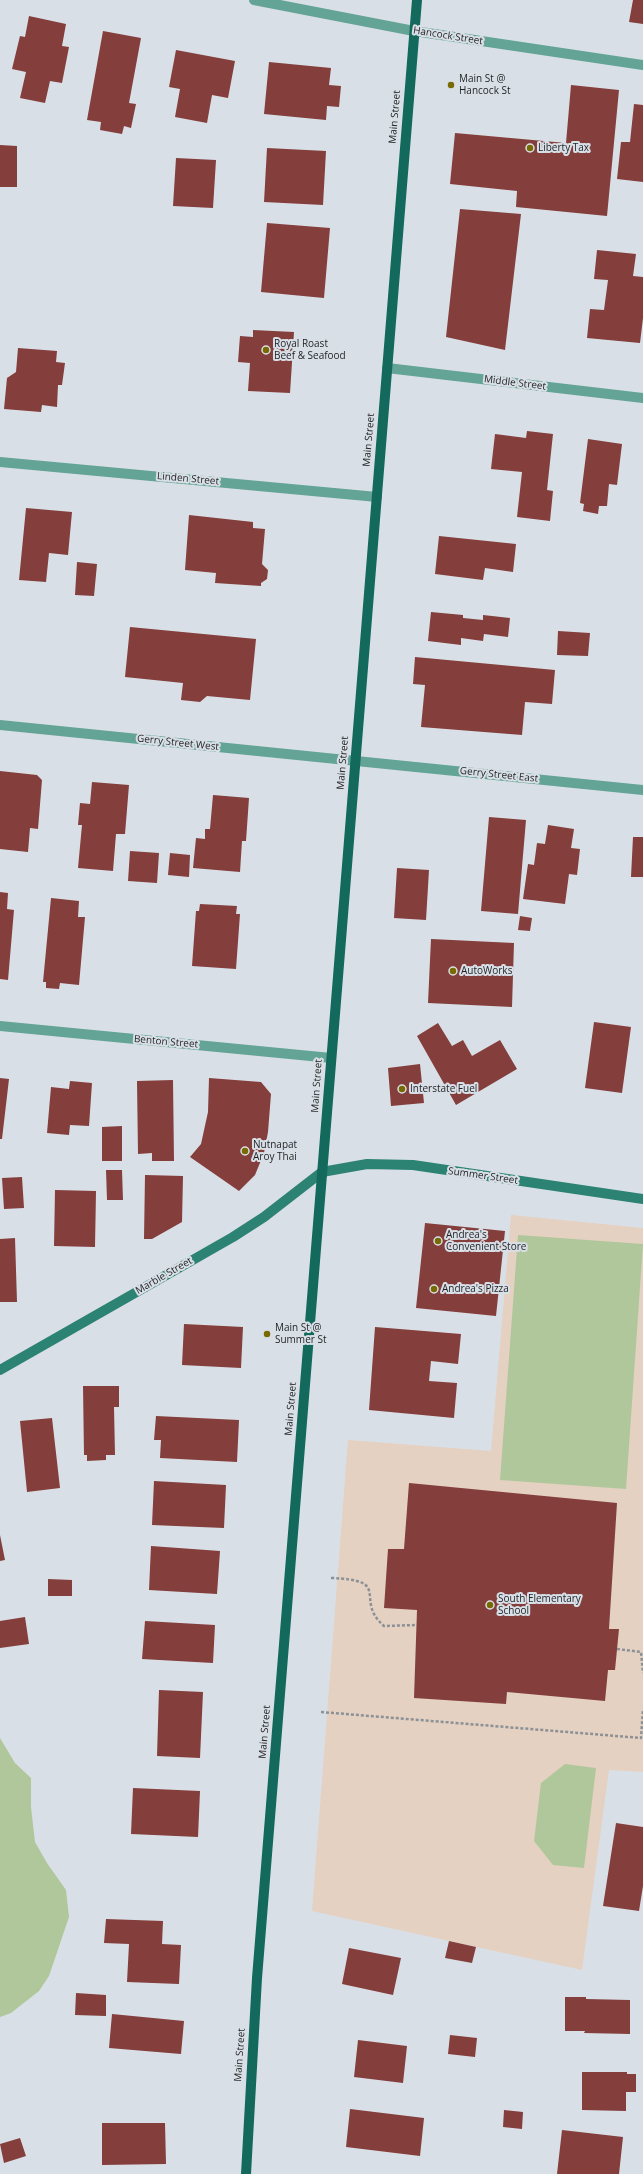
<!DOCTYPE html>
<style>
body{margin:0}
canvas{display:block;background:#d9dfe6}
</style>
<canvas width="643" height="2174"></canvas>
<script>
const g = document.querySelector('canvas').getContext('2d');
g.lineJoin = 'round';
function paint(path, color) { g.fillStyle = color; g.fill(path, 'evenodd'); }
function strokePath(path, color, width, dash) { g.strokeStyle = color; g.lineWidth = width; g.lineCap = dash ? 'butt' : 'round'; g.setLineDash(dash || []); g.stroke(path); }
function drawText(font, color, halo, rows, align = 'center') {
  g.font = font + ' "Open Sans",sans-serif'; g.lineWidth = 4; g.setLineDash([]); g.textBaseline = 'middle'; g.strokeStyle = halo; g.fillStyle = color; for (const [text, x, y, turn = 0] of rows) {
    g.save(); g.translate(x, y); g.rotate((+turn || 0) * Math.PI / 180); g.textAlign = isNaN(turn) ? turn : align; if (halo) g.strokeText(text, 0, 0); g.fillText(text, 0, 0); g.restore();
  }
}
paint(new Path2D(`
 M511 1215 643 1228V1772L609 1770 582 1970 312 1911 348 1440 491 1451Z`), '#e4d1c1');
paint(new Path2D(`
 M518 1235 643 1244 626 1489 500 1480Z
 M0 1738 15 1763 31 1778V1807L35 1842 47 1863 66 1890 69 1917 49 1976 39 1991 11 2013 0 2017Z
 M565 1764 596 1768 584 1868 553 1865 534 1841 541 1783Z`), '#b0c79b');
paint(new Path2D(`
 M633 0H643V24L629 22Z
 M29 16 66 24 62 46 69 47 62 83 50 81 45 103 20 98 26 72 12 69 20 36 25 37Z
 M103 31 141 38 129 103 136 104 131 128 124 126 122 134 100 130 101 122 87 120Z
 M176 50 235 61 228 98 212 95 207 123 175 117 180 89 169 87Z
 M269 62 331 68 329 85 341 86 339 107 327 106 326 120 264 114Z
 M571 85 619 90 607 216 516 207 517 191 450 184 455 133 566 143Z
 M634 104 643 105V182L617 179 621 142H630Z
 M0 145 17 146V187H0Z
 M267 148 326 151 323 205 264 202Z
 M176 158 216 160 213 208 173 206Z
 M460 209 521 214 505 350 446 337Z
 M267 223 330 228 324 298 261 292Z
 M597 250 636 254 633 276 643 277V318L640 343 587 338 590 309 604 310 608 280 594 279Z
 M253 330 294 332 290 393 248 391 250 363 238 362 240 336 253 337Z
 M18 348 57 351 56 362 65 363 62 385H58L57 407 42 405 41 412 4 409 7 378 16 372Z
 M527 431 553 434 547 490 553 491 550 521 517 517 522 472 491 469 495 434 526 438Z
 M588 439 622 444 617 485 609 484 607 506H599L598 514 583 511 584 504 580 503Z
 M26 508 72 512 68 555 49 553 46 582 19 580Z
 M189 515 253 522V528L265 529 262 564 268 570 267 579 261 583V586L215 583 216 573 185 570Z
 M439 536 516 544 513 572 485 568 483 580 435 574Z
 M77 562 97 564 94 596 75 595Z
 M431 612 463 615V618L483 620V615L510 618 508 637 484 634 483 641 461 638V645L428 641Z
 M130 627 256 639 250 700 207 696 200 702 181 700 183 683 125 677Z
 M558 631 590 633 588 656 557 655Z
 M415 657 555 670 552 704 525 702 522 735 421 727 425 685 413 684Z
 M0 771 37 775 42 780 38 829 30 828 28 852 0 849Z
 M92 782 129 785 125 834H116L113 871 78 868 82 825H78L80 803 90 804Z
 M213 795 249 798 246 841H242L240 872 193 868 196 838 205 839V829H210Z
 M489 817 526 820 518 914 481 911Z
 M548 825 574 829 571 848 580 849 577 875 569 874 565 904 523 899 528 864 534 865 537 843 545 844Z
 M633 837H643V877H631Z
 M130 851 159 853 157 883 128 881Z
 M170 853 190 855 189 877 168 875Z
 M397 868 429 870 426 920 394 918Z
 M0 892 8 893 7 909 14 910 8 980 0 979Z
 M51 898 79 901 78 917H85L79 985 60 983 59 989 46 988V982H43Z
 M200 904 237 906 236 914H240L236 969 192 966 196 911H199Z
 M520 916 532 918 530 931 518 930Z
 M431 939 514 943 512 1007 428 1003Z
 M594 1022 631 1027 622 1093 585 1088Z
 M438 1023 452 1046 463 1040 472 1056 500 1040 517 1069 456 1105 417 1036Z
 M420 1064 424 1103 391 1106 388 1068Z
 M0 1078 9 1079 2 1139H0Z
 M209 1078 261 1082 271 1094 268 1132 264 1153 255 1175 239 1191 190 1157 201 1144 208 1112Z
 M173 1080 174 1161H152V1153L138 1154 137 1081Z
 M70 1081 92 1083 89 1126 70 1125 69 1135 47 1133 51 1087 69 1089Z
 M122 1126V1161H102V1127Z
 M106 1170H122L123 1200H107Z
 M145 1175 183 1176 182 1222 152 1239H144Z
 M22 1177 24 1208 4 1209 2 1178Z
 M55 1190 96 1191 95 1247 54 1246Z
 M425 1223 505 1231 496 1316 416 1308Z
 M15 1238 17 1302H0V1239Z
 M184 1324 243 1327 241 1368 182 1365Z
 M375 1327 461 1334 458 1364 431 1361 429 1381 457 1383 454 1418 369 1410Z
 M83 1386H119V1407H114L115 1455H106V1460L87 1461V1455H84Z
 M156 1416 239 1420 237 1462 160 1458 161 1440H154Z
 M52 1418 60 1488 27 1492 20 1421Z
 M154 1481 226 1485 224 1528 152 1525Z
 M409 1483 617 1503 609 1629H619L615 1670H608L605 1701 507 1692 506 1704 414 1698 417 1610 384 1608 388 1549H404Z
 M0 1535 5 1560 0 1561Z
 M151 1546 220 1551 217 1594 149 1590Z
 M48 1579 72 1580V1596H48Z
 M25 1617 29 1644 0 1648V1621Z
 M145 1621 215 1625 213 1663 142 1659Z
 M159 1690 203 1692 200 1758 157 1756Z
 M133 1788 200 1791 198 1837 131 1834Z
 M616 1823 643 1827V1886L639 1911 603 1906Z
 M106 1919 163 1921 162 1944 181 1945 179 1984 127 1982 129 1944 104 1943Z
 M449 1941 476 1947 472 1963 445 1958Z
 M349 1948 401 1958 393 1995 342 1984Z
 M76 1993 106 1995V2016L75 2015Z
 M565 1997H586V1999L630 2000V2034L584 2033 585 2031H565Z
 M112 2014 184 2021 181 2054 109 2048Z
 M450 2035 477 2038 475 2057 448 2054Z
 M358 2040 407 2046 403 2083 354 2077Z
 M582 2072H627V2074H636V2092H626V2111L582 2110Z
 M350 2109 424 2118 420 2156 346 2147Z
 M504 2110 523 2112 522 2129 503 2127Z
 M102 2123H165L166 2164 102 2165Z
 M562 2130 623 2137 619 2174H557Z
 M20 2138 26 2156 4 2163 0 2144Z`), '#843e3c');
strokePath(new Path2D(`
 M331 1578C394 1580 353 1599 384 1626L417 1625
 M617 1649 641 1652 643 1673
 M321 1712 641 1738 643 1709`), '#8d9196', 2.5, [3, 2]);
strokePath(new Path2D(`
 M254 0 414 31 643 65
 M387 368 643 398
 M0 462 377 497
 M0 725 643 790
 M0 1026 331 1058`), '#63a496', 10);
strokePath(new Path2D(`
 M0 1370 233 1237 264 1217 322 1172 367 1164 413 1165 643 1199`), '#2d8373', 10);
strokePath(new Path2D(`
 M246 2174 257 1978 417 0`), '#13695b', 10);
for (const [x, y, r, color] of [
 [451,85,4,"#786a02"],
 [530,148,4,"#786a02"],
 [266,350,4,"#786a02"],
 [453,971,4,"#786a02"],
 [402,1089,4,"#786a02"],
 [245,1151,4,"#786a02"],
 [438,1241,4,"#786a02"],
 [434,1289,4,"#786a02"],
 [267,1334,4,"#786a02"],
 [490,1605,4,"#786a02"]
]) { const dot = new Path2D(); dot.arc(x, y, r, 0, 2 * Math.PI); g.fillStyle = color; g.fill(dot); strokePath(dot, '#d9dfe6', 1.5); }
drawText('10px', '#1e2123', '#d9dfe6', [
 ["Hancock Street",448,36,9],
 ["Main Street",395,117,-85],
 ["Middle Street",515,383,7],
 ["Main Street",369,440,-85],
 ["Linden Street",188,479,5],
 ["Gerry Street West",178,743,6],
 ["Main Street",343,763,-85],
 ["Gerry Street East",499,775,6],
 ["Benton Street",166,1042,5],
 ["Main Street",317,1086,-86],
 ["Summer Street",483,1176,8],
 ["Marble Street",164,1276,-30],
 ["Main Street",291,1409,-85],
 ["Main Street",265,1732,-85],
 ["Main Street",240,2055,-86]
]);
drawText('10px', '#1e2123', '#d9dfe6', [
 ["Main St @",459,79],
 ["Hancock St",459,91],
 ["Liberty Tax",538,148],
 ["Royal Roast",274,344],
 ["Beef & Seafood",274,356],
 ["AutoWorks",461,971],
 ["Interstate Fuel",410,1089],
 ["Nutnapat",253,1145],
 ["Aroy Thai",253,1157],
 ["Andrea's",446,1235],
 ["Convenient Store",446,1247],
 ["Andrea's Pizza",442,1289],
 ["Main St @",275,1328],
 ["Summer St",275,1340],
 ["South Elementary",498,1599],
 ["School",498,1611]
], 'left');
</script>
